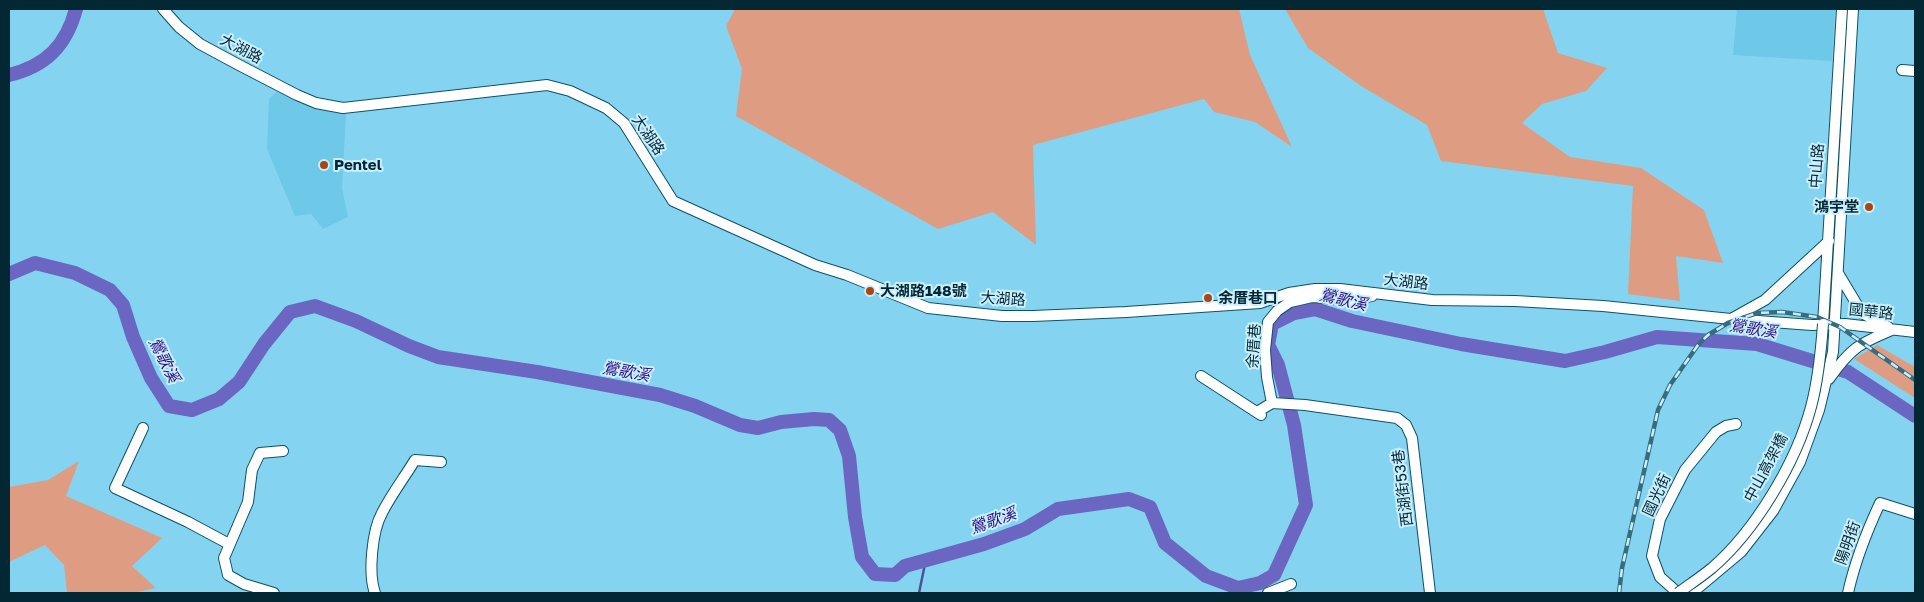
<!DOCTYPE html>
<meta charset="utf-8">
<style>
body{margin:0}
#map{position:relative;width:1924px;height:602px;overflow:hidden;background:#84d4f1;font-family:"Golos Text",sans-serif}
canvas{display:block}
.frame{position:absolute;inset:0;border:10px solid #042833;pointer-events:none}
</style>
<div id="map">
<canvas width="1924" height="602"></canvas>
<div class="frame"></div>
</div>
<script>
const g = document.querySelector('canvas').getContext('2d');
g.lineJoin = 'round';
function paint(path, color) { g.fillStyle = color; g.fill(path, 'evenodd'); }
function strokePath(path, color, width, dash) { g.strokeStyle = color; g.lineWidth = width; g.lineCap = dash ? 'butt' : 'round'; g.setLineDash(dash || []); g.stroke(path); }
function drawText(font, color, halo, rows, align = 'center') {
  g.font = font + ' "Golos Text","Noto Sans TC",sans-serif'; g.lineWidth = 4; g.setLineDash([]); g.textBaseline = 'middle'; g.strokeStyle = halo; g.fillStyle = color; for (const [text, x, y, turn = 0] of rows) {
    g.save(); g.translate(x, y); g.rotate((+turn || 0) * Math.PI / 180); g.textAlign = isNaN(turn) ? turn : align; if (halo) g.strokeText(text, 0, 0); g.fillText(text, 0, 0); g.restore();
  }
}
paint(new Path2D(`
 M1737 9H1835L1832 61 1733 55Z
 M276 92 346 113 342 188 348 217 323 229 311 214 295 216 267 149 269 99Z`), '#6ec8e7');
paint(new Path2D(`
 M735 9H1239L1250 55 1292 147 1255 122 1214 112 1204 99 1033 145 1036 245 993 212 938 229 736 116 742 69 726 26Z
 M1285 9H1543L1558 53 1607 68 1586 91 1542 104 1522 123 1570 157 1641 168 1704 210 1723 263 1676 256 1680 301 1628 294 1633 186 1441 161 1427 125 1361 86 1308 48Z
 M1877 345 1915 367V398L1854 359Z
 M79 461 66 496 162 538 132 566 156 588 133 593H67L64 565 45 545 9 562V487L48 480Z`), '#de9d82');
strokePath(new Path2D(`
 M919 593 926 559`), '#4c5396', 2.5);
strokePath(new Path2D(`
 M9 75C46 66 66 46 76 9
 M9 274 35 263 75 273 110 290 123 305 133 337 151 378 169 406 192 410 219 399 239 382 264 344 290 312 315 306 356 321 409 346 438 357 537 372 660 395 695 406 740 425 758 428 781 422 814 419 829 420 840 430 849 456 855 517 862 557 875 574 895 575 905 566 984 544 1025 529 1058 509 1129 499 1150 507 1165 543 1206 576 1238 588 1260 583 1274 575 1306 505 1294 425 1278 365 1268 345 1272 324 1294 313 1315 309 1352 321 1461 344 1565 361 1605 352 1657 337 1757 344 1848 372 1915 416`), '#6b66c1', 14);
const minor = new Path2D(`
 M163 9 179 27 200 44 239 65 297 95 316 103 343 108 529 87 547 85 570 91 606 108 624 123 673 201 815 265 847 275 928 308 1002 316H1033L1126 312 1260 303 1289 293 1315 289H1340L1432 300 1515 301 1603 306 1731 319 1812 325 1845 324 1915 332
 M1902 70 1915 71
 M1838 273 1862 313 1888 327
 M1731 319 1765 300 1829 241
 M1823 324 1842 9
 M1201 376 1261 415
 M1829 379C1850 349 1858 344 1892 330
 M1272 403 1267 377 1265 350 1268 322 1277 311 1290 302 1312 297 1353 300 1372 296
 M1257 412 1272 403 1305 405 1397 418 1406 425 1412 438 1430 593
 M143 428 115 488 188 522 229 544
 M274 593 244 584 228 575 224 558 248 502 252 470 260 453 283 451
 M375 593C368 574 372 531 382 513 391 495 404 478 415 460L441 462
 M1268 593 1291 584
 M1678 593 1660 577 1652 556 1660 519 1685 470 1716 432 1726 426 1736 424
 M1692 593 1741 552 1773 511 1800 462 1819 410 1833 352 1853 9
 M1848 593C1855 561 1866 533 1880 503L1915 514`);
strokePath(minor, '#0d5165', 12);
strokePath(minor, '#fff', 10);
const rail = new Path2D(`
 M1619 593 1622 568 1658 410 1670 385 1698 345 1708 335 1728 323 1757 313 1782 312 1817 317 1840 327 1915 380`);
strokePath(rail, '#366c7e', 4.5);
strokePath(rail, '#c9effe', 2.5, [8]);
const minorBridge = new Path2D(`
 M1678 593C1689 585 1701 577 1712 568 1755 531 1796 463 1811 407 1818 381 1821 352 1823 324`);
strokePath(minorBridge, '#0d5165', 12, []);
strokePath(minorBridge, '#fff', 10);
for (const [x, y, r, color] of [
 [324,165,5,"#aa4611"],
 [1869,207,5,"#aa4611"],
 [870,291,5,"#aa4611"],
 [1208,298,5,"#aa4611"]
]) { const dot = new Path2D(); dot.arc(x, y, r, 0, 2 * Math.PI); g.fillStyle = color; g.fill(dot); strokePath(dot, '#c9effe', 2); }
drawText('15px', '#042833', '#c9effe', [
 ["大湖路",241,49,28],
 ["大湖路",648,135,56],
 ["中山路",1817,166,-86],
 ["大湖路",1406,282,6],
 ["大湖路",1003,299,3],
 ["國華路",1871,312,6],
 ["余厝巷",1254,346,-86],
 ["中山高架橋",1766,468,-62],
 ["西湖街53巷",1403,488,-97],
 ["國光街",1657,495,-65],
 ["陽明街",1848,543,-70]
]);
drawText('bold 15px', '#042833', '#c9effe', [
 ["Pentel",334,165],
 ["鴻宇堂",1859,207,"right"],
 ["大湖路148號",880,291],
 ["余厝巷口",1218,298]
], 'left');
drawText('italic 16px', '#2d0c7e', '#c9effe', [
 ["鶯歌溪",1343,300,13],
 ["鶯歌溪",1753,329,9],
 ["鶯歌溪",164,360,63],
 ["鶯歌溪",626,372,10],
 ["鶯歌溪",993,521,-20]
]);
</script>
